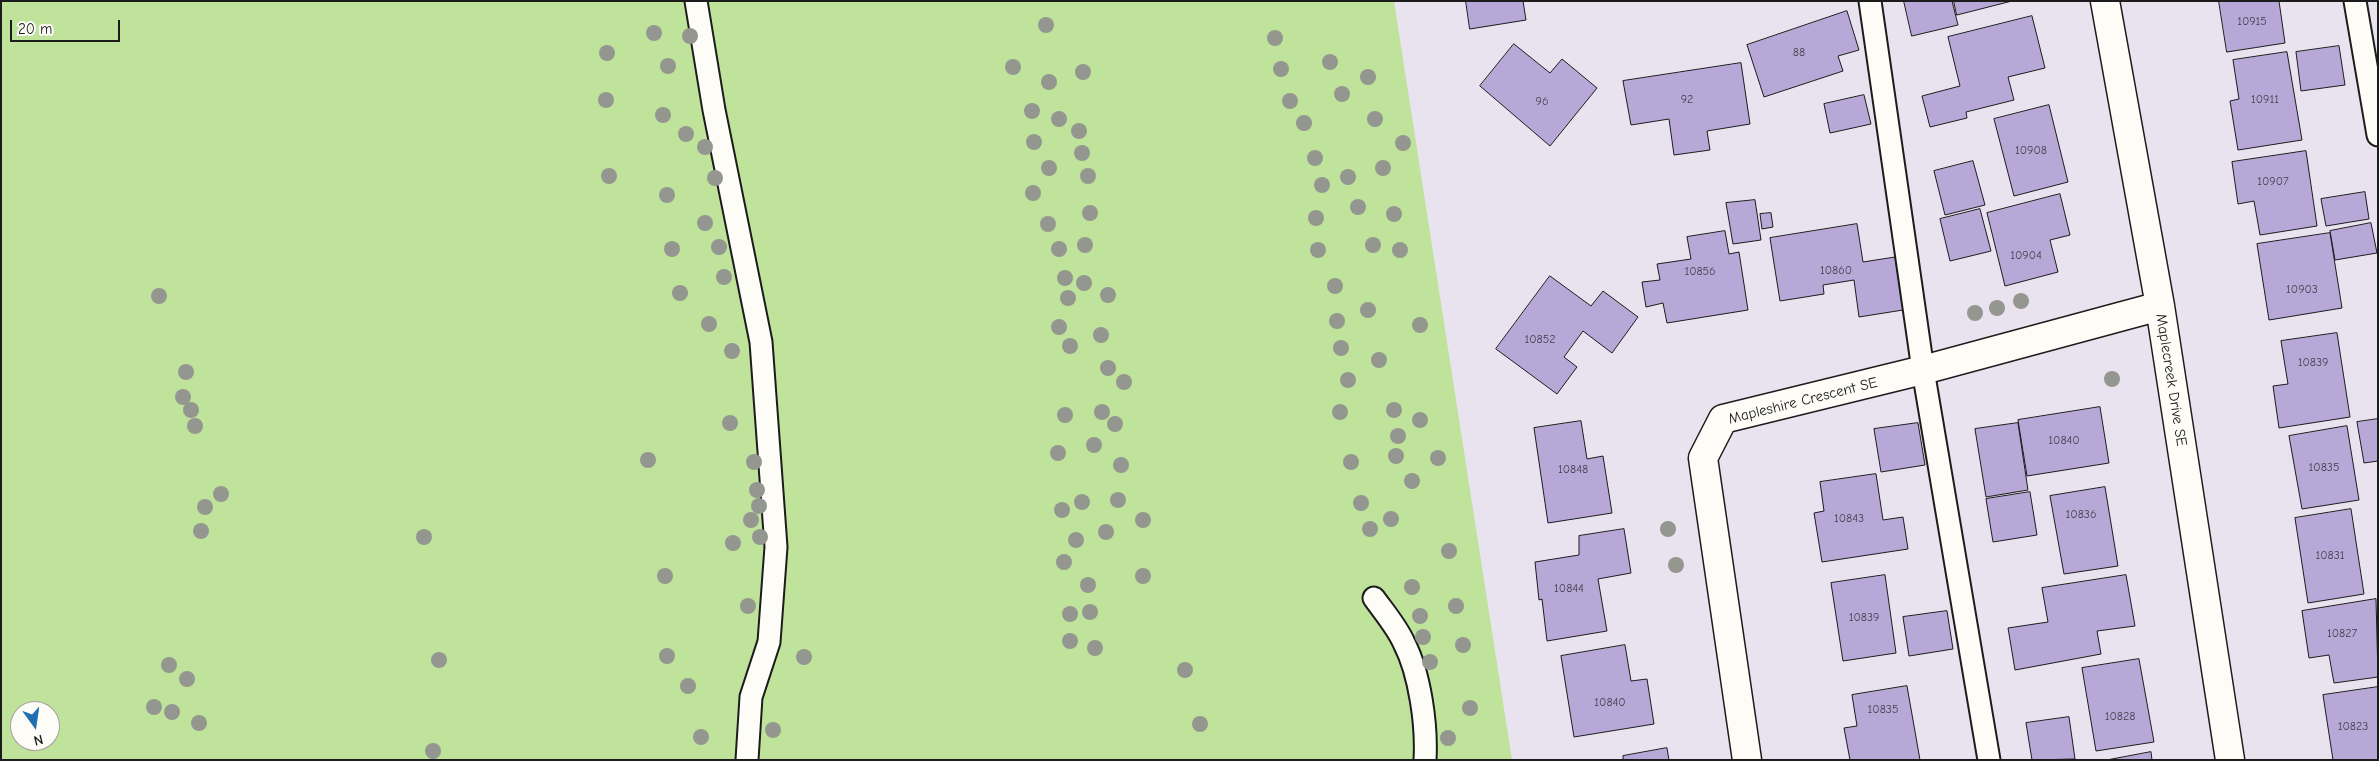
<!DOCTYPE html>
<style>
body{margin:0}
#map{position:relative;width:2379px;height:761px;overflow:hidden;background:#e8e3ee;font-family:"Comic Neue",sans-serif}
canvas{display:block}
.frame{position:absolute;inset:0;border:2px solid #1c1c1c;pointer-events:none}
.north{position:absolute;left:10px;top:701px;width:50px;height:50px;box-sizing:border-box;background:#fdfcf7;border:1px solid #a3a29f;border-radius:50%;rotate:166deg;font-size:14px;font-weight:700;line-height:20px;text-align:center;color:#1c1c1c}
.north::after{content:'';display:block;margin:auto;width:18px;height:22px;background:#1f6fb2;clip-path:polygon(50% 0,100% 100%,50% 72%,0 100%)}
.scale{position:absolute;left:10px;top:20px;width:110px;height:22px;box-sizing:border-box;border:2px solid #1c1c1c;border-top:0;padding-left:6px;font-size:15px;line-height:18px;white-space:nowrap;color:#1c1c1c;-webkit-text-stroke:4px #fdfcf7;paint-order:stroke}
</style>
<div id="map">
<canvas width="2379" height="761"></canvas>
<div class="frame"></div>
<div class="north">N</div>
<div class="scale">20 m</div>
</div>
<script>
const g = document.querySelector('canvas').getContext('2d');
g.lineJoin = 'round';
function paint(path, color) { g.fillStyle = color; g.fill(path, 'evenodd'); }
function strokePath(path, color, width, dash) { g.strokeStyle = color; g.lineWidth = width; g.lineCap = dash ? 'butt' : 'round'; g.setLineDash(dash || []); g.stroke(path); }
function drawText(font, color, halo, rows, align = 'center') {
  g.font = font + ' "Comic Neue",sans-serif'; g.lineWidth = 4; g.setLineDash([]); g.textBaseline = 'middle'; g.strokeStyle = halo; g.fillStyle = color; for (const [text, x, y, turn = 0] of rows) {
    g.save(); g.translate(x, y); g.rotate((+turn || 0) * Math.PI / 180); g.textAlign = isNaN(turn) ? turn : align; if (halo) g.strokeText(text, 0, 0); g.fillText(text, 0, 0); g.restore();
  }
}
paint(new Path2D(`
 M1 1H1394L1512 760H1ZM20 711H50V741H20Z`), '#c0e39c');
const building = new Path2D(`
 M1466 1H1523L1526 20 1470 29Z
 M1904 1H1952L1958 25 1912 36Z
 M1954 1H2012L1957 15Z
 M2219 1H2279L2285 43 2227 52Z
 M1847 11 1859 50 1838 56 1843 71 1764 97 1747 45Z
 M2032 16 2045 68 2008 77 2014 100 1966 112 1967 118 1930 127 1922 96 1960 86 1948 37Z
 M1514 44 1550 73 1562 59 1597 88 1550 146 1480 86Z
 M2339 46 2345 85 2301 91 2296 52Z
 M2287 52 2302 140 2238 150 2230 101 2239 99 2233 60Z
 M1741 63 1750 124 1707 131 1710 150 1674 155 1669 119 1631 125 1623 81Z
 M1864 95 1871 124 1830 133 1824 104Z
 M2049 105 2068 182 2014 196 1994 119Z
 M2306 151 2317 226 2260 235 2254 201 2238 204 2232 162Z
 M1973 161 1985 205 1945 215 1934 171Z
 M2365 192 2369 219 2326 226 2321 199Z
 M2060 194 2070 235 2050 240 2058 272 2005 286 1987 213Z
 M1755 200 1761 240 1733 244 1726 203Z
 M1980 209 1991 251 1950 261 1940 219Z
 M1771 213 1773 227 1762 229 1760 214Z
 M2371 223 2377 253 2335 260 2330 231Z
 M1857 224 1863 262 1895 257 1903 310 1859 317 1854 280 1823 285 1824 294 1780 301 1770 238Z
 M1725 231 1729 254 1739 252 1748 310 1667 323 1663 303 1646 307 1642 282 1660 280 1657 264 1691 259 1687 237Z
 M2330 233 2342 308 2269 320 2257 244Z
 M1550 276 1591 306 1603 291 1638 317 1612 353 1583 331 1564 357 1577 367 1557 394 1496 349Z
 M2337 333 2350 417 2279 428 2273 386 2288 384 2281 341Z
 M2100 407 2109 463 2027 476 2018 420Z
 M2378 419V461L2364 463 2357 422Z
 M1581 421 1587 459 1603 456 1612 513 1548 523 1534 428Z
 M1918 423 1925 465 1881 472 1874 429Z
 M2018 423 2028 490 1986 497 1975 429Z
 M2347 426 2359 500 2302 509 2289 436Z
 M1876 474 1883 520 1903 517 1908 549 1822 562 1814 513 1824 511 1820 482Z
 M2105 487 2118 566 2064 574 2050 496Z
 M2030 492 2037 535 1993 542 1986 499Z
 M2351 509 2364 594 2308 603 2295 518Z
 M1624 529 1631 573 1598 579 1607 631 1547 641 1542 599 1539 600 1535 562 1579 555V536Z
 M1885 575 1896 653 1843 661 1831 583Z
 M2126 575 2135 626 2097 631 2101 654 2015 670 2008 628 2048 622 2042 588Z
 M2376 599 2378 677 2334 683 2329 655 2309 658 2302 611Z
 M1947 611 1953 649 1909 656 1903 617Z
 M1625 645 1631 681 1647 679 1654 724 1574 737 1561 656Z
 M2139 659 2154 742 2096 751 2082 668Z
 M1907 686 1920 760H1850L1844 728 1857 726 1852 695Z
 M2378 687V760H2333L2323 695Z
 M2069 717 2075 759 2032 760 2026 723Z
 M1667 748 1669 760H1623V756Z
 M2151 752 2152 760H2107Z`);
paint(building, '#b7a8d8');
strokePath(building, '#1c1c1c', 1);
const lane = new Path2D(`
 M696 1 714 110 761 342 776 547 769 642 751 697 747 760
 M1870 1 1923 370 1989 760
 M2355 1 2378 135
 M1374 598C1384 612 1397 627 1404 643 1420 674 1427 725 1425 760`);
const street = new Path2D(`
 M2105 1 2160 306 2230 760
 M1747 760 1703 458 1723 419 1923 370 2160 306`);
strokePath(lane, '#1c1c1c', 25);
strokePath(street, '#1c1c1c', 31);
strokePath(lane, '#fdfcf7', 21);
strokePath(street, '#fdfcf7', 28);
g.fillStyle = '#93978f';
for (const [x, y] of [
 [1046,25],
 [654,33],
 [690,36],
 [1275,38],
 [607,53],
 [1330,62],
 [668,66],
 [1013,67],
 [1281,69],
 [1083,72],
 [1368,77],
 [1049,82],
 [1342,94],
 [606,100],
 [1290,101],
 [1032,111],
 [663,115],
 [1059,119],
 [1375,119],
 [1304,123],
 [1079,131],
 [686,134],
 [1034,142],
 [1403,143],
 [705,147],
 [1082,153],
 [1315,158],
 [1049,168],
 [1383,168],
 [609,176],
 [1088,176],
 [1348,177],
 [715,178],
 [1322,185],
 [1033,193],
 [667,195],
 [1358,207],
 [1090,213],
 [1394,214],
 [1316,218],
 [705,223],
 [1048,224],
 [1085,245],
 [1373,245],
 [719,247],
 [672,249],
 [1059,249],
 [1318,250],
 [1400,250],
 [724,277],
 [1065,278],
 [1084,283],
 [1335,286],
 [680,293],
 [1108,295],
 [159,296],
 [1068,298],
 [2021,301],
 [1997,308],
 [1368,310],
 [1975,313],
 [1337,321],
 [709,324],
 [1420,325],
 [1059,327],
 [1101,335],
 [1070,346],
 [1341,348],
 [732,351],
 [1379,360],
 [1108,368],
 [186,372],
 [2112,379],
 [1348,380],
 [1124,382],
 [183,397],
 [191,410],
 [1394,410],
 [1102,412],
 [1340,412],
 [1065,415],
 [1420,420],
 [730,423],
 [1115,424],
 [195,426],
 [1398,436],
 [1094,445],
 [1058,453],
 [1396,456],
 [1438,458],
 [648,460],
 [754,462],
 [1351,462],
 [1121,465],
 [1412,481],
 [757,490],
 [221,494],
 [1118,500],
 [1082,502],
 [1361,503],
 [759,506],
 [205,507],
 [1062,510],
 [1391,519],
 [751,520],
 [1143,520],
 [1370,529],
 [1668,529],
 [201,531],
 [1106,532],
 [424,537],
 [760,537],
 [1076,540],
 [733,543],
 [1449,551],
 [1064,562],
 [1676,565],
 [665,576],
 [1143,576],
 [1088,585],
 [1412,587],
 [748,606],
 [1456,606],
 [1090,612],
 [1070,614],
 [1420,616],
 [1423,637],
 [1070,641],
 [1463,645],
 [1095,648],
 [667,656],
 [804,657],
 [439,660],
 [1430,662],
 [169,665],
 [1185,670],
 [187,679],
 [688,686],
 [154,707],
 [1470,708],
 [172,712],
 [199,723],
 [1200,724],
 [773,730],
 [701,737],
 [1448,738],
 [433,751]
]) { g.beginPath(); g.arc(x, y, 8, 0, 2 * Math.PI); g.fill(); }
drawText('12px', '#433f4b', null, [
 ["10915",2252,22],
 ["88",1799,53],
 ["92",1687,100],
 ["10911",2265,100],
 ["96",1542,102],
 ["10908",2031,151],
 ["10907",2273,182],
 ["10904",2026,256],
 ["10860",1836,271],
 ["10856",1700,272],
 ["10903",2302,290],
 ["10852",1540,340],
 ["10839",2313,363],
 ["10840",2064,441],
 ["10835",2324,468],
 ["10848",1573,470],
 ["10836",2081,515],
 ["10843",1849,519],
 ["10831",2330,556],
 ["10844",1569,589],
 ["10839",1864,618],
 ["10827",2342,634],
 ["10840",1610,703],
 ["10835",1883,710],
 ["10828",2120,717],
 ["10823",2353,727]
]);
drawText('15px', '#1c1c1c', '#fdfcf7', [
 ["Maplecreek Drive SE",2171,380,81],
 ["Mapleshire Crescent SE",1803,401,-14]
]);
</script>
